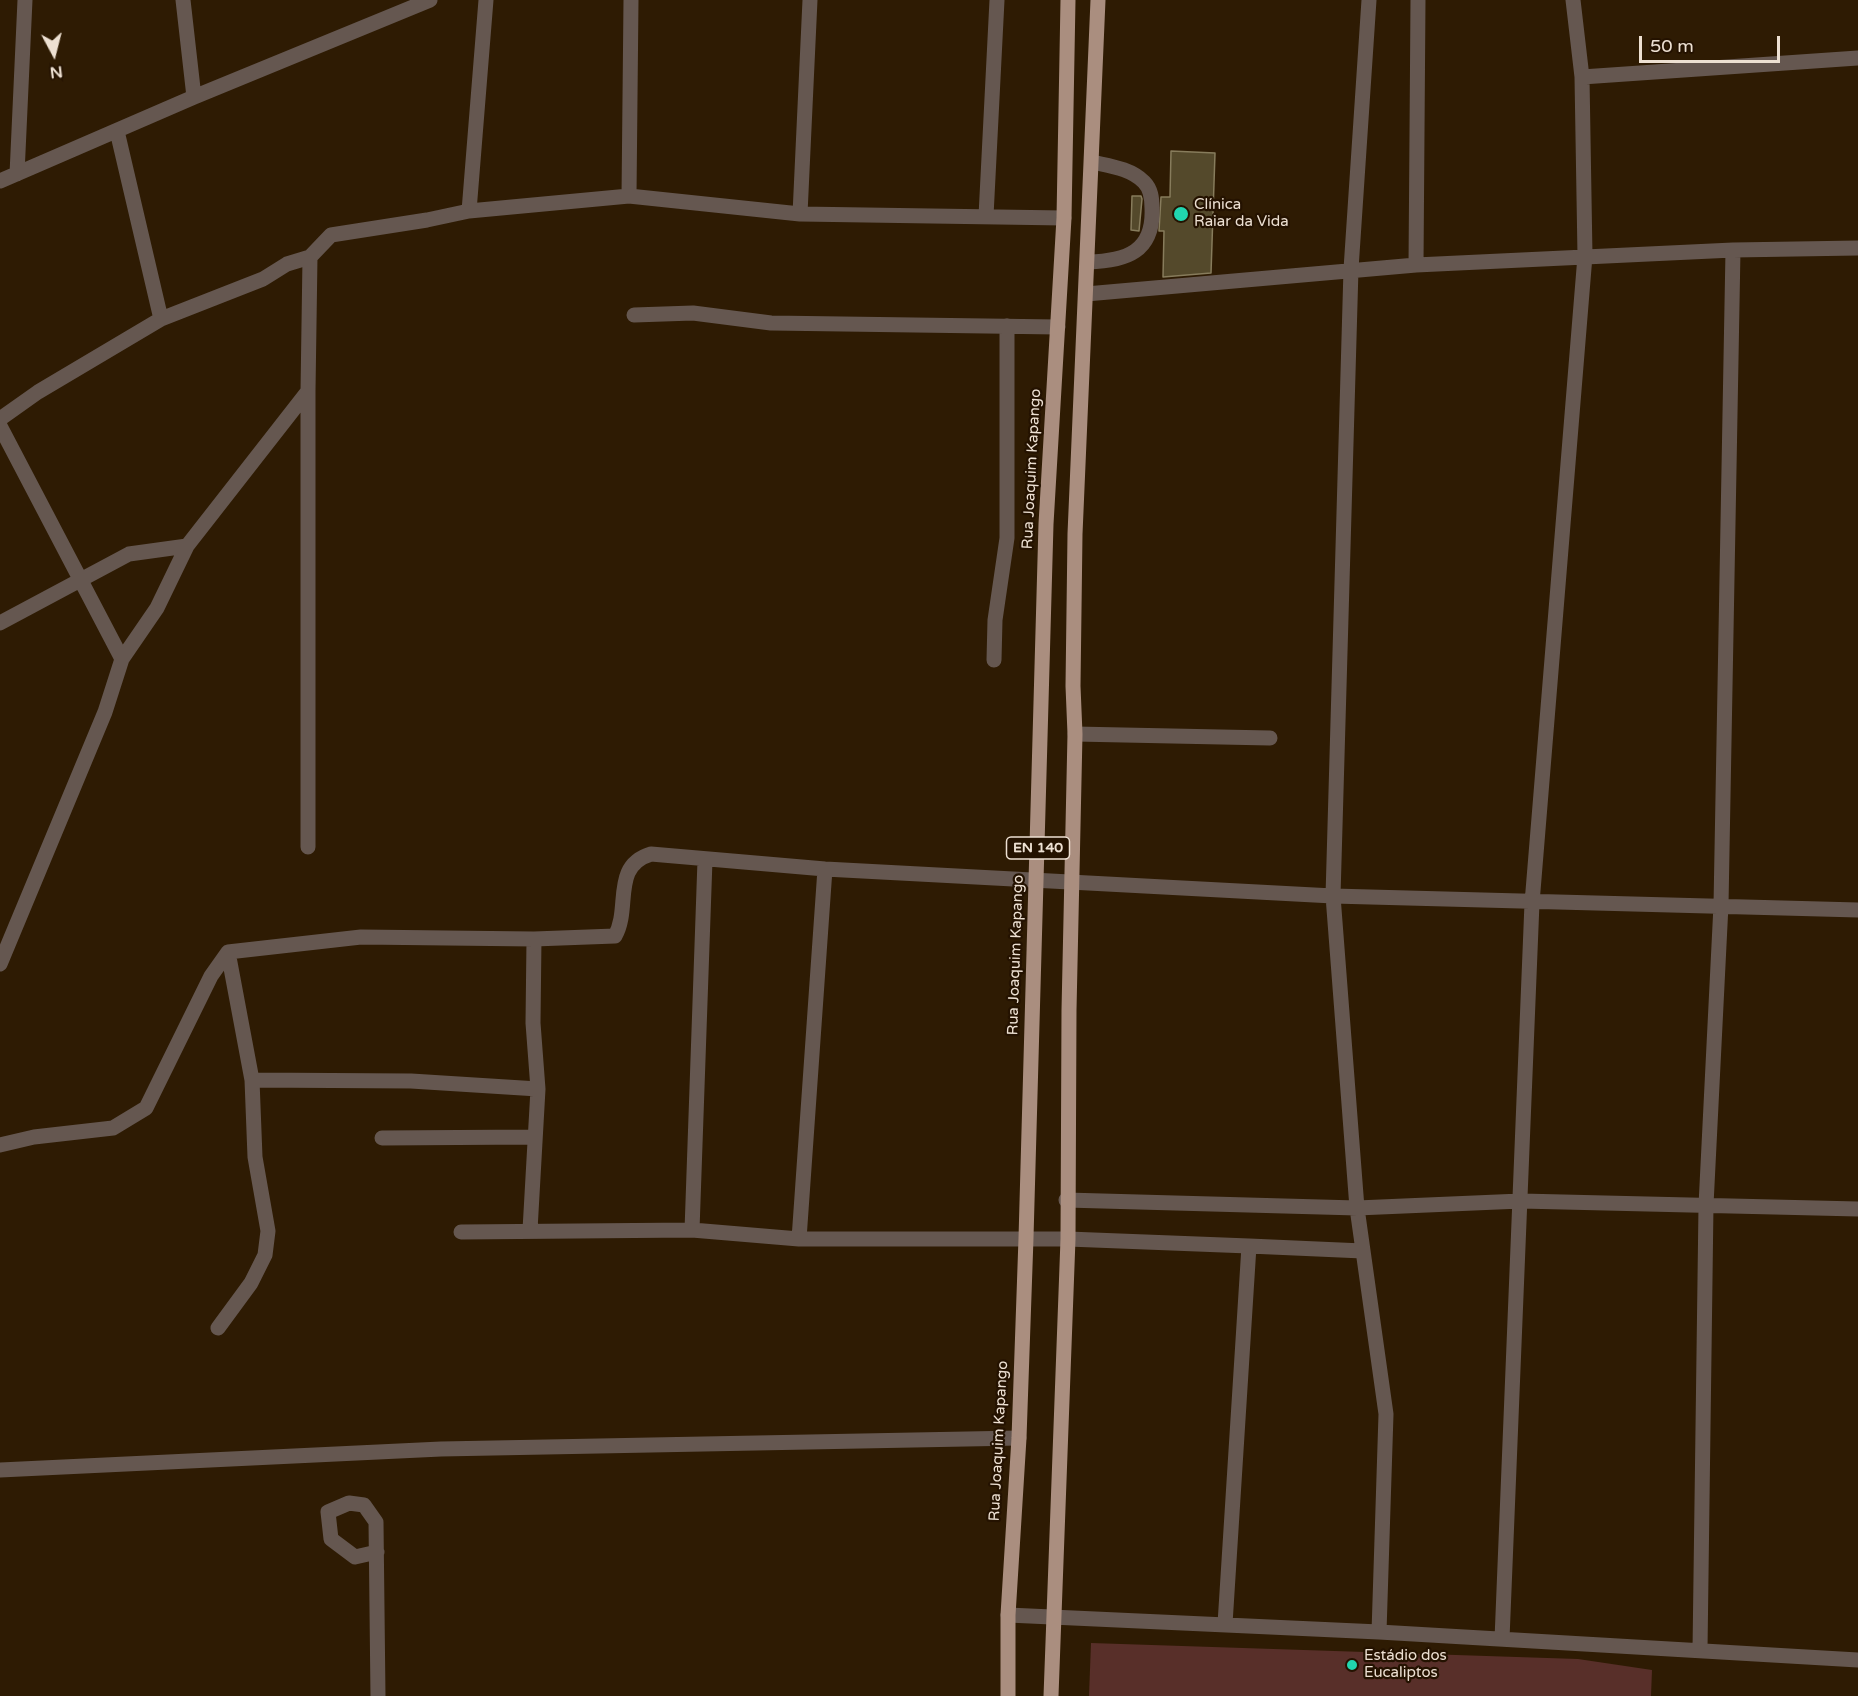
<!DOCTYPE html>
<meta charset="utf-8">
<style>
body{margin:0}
#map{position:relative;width:1858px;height:1696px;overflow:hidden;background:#2e1b03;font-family:"Varela Round",sans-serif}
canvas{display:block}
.north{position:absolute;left:24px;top:24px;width:60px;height:60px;-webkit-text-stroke:4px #241200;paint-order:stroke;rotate:173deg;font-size:16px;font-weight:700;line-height:24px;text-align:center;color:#ede0d2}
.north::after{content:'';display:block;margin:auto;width:21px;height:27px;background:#ede0d2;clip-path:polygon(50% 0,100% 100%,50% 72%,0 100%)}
.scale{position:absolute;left:1639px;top:36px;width:141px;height:27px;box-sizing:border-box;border:3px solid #ede0d2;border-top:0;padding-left:8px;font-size:18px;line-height:21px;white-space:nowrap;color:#ede0d2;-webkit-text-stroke:4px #241200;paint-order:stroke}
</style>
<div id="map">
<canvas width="1858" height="1696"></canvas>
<div class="north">N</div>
<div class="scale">50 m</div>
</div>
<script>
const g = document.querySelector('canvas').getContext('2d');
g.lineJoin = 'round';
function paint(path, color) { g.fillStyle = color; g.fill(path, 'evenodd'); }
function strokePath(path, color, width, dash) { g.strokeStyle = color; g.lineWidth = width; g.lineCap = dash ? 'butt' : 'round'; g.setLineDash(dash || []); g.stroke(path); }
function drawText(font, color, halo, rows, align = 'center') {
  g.font = font + ' "Varela Round",sans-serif'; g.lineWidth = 4.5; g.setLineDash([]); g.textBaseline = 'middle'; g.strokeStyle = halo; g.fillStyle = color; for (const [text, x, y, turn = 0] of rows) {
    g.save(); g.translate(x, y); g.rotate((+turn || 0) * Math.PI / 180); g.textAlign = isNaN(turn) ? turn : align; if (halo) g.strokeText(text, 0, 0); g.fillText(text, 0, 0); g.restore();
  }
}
paint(new Path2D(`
 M1091 1643 1578 1659 1652 1670 1651 1696H1089Z`), '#582f29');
const building = new Path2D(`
 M1171 151 1215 153 1211 273 1163 277 1164 231H1159L1161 197H1170Z
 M1132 196H1141L1142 199 1139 231 1131 230Z`);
paint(building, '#54492b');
strokePath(building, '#877c5c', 1.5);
strokePath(new Path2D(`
 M183 0 194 97
 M1369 0 1351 269 1333 896 1357 1208 1386 1414 1379 1632
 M1582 77 1858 58
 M117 131 161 319
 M17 174 25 0
 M0 181 194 97 430 0
 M629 196 631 0
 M469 211 486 0
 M800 214 810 0
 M986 216 997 0
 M1088 262C1126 261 1154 252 1152 208 1152 198 1151 189 1144 182 1130 168 1109 166 1092 162
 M1416 265 1418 0
 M1086 294 1416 265 1733 250 1858 248
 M634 315 693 313 771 323 1058 327
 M0 419 38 392 161 319 263 279 287 264 310 257
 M0 426 122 659
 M0 623 129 554 187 546
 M994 660 995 620 1007 538V326
 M1075 734 1270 738
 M308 847V391
 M0 964 105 712 122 659 157 608 187 546 308 391 310 257 331 235 427 220 469 211 629 196 800 214 1064 218
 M252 1080 411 1081 538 1089
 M382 1138 534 1137
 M0 1145 34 1137 113 1128 146 1108 211 976 228 952 361 937 534 939
 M1066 1200 1357 1208 1521 1201 1858 1209
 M530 1230 538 1089 533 1023 534 939 615 936C631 908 611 866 651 854L825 869 1333 896 1858 910
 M692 1230 705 860
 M461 1232 692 1230 799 1239H1068L1249 1246 1225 1624
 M799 1239 825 869
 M1249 1246 1363 1251
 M218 1328 251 1283 265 1255 268 1231 255 1157 252 1080 228 952
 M0 1470 441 1449 1019 1438
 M377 1552 355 1557 331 1539 328 1512 349 1503 364 1505 376 1522 378 1696
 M1008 1615 1379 1632 1858 1660
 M1502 1639 1532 903 1585 256 1582 77 1573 0
 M1700 1650 1706 1205 1721 905 1733 250`), '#655750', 15);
strokePath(new Path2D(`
 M1008 1696V1615L1019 1438 1026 1238 1046 524 1064 218 1068 0
 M1051 1696 1068 1239 1069 1010 1075 734 1073 686 1075 534 1098 0`), '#aa8e7f', 15);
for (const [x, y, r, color] of [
 [1181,214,8,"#21d5af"],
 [1352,1665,6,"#21d5af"]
]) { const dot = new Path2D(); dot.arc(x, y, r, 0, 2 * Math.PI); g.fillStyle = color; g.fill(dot); strokePath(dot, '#241200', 2); }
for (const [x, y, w] of [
 [1038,848,63]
]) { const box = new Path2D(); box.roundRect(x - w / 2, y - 11, w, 22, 4.5); g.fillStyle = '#241200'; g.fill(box); strokePath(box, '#ede0d2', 1.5); }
drawText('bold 14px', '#ede0d2', null, [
 ["EN 140",1038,848]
]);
drawText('15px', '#ede0d2', '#241200', [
 ["Clínica",1194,205],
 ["Raiar da Vida",1194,222],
 ["Estádio dos",1364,1656],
 ["Eucaliptos",1364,1673]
], 'left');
drawText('15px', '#ede0d2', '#241200', [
 ["Rua Joaquim Kapango",1032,469,-87],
 ["Rua Joaquim Kapango",1016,955,-88],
 ["Rua Joaquim Kapango",999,1441,-87]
]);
</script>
